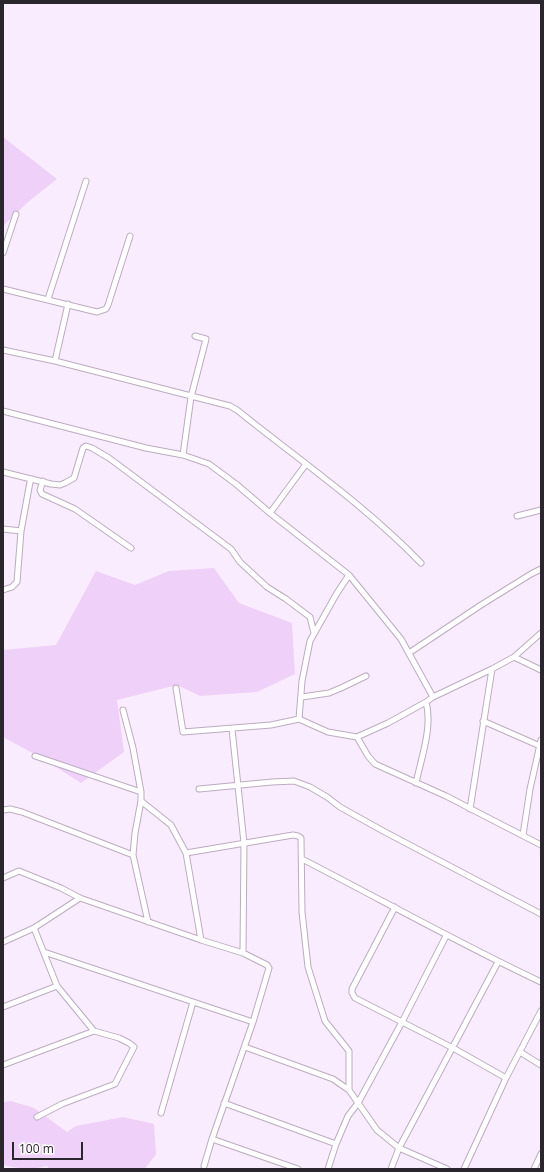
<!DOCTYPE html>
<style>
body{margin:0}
#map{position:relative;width:544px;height:1172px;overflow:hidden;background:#faecff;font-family:"Open Sans",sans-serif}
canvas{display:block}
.frame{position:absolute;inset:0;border:4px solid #2b252d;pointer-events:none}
.scale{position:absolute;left:12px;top:1142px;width:71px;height:18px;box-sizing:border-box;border:2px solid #2b252d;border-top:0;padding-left:5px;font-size:12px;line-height:14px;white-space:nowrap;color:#2b252d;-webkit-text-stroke:3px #fff;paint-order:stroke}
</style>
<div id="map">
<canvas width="544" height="1172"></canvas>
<div class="frame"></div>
<div class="scale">100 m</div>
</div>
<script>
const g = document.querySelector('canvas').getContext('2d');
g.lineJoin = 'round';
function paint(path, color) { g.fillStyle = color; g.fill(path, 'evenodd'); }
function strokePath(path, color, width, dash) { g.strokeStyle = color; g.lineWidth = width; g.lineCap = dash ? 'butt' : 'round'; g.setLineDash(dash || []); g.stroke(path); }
paint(new Path2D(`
 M3 137 57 179 28 202 3 226Z
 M214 568 239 603 292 623 295 674 257 692 200 696 177 685 117 700 124 752 81 783 45 760 3 737V650L56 645 96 571 135 585 169 571Z
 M11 1101 34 1108 67 1132 76 1126 123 1117 154 1124 156 1154 145 1169H49L47 1166C30 1170 20 1169 3 1165V1102Z`), '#efd0f8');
const minor = new Path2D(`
 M3 253 16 214
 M3 289 97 312 106 309 108 305 130 236
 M48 299 86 181
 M3 350 55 361 230 406 237 410C299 460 366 506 421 563
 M55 361 68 304
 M3 411 146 448 183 455 209 464 236 484 270 513 349 575 401 639 433 697
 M183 455 191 397 206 339 195 336
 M3 472 51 484 60 485 65 483 74 478 83 448 86 446 92 448 109 458 231 549 240 562 267 587 286 599 310 617 314 633
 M43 481 40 490 42 494 75 509 131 548
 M270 513 306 464
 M517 516 541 510
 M3 529 21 531
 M3 590 12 587 17 582 21 531 30 482 32 479
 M409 653 481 605 531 574 541 569
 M514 657 541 670
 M176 688 183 732 271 725 299 719 328 732 357 737 388 723 426 702 433 697 492 669 514 657 541 633
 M302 697 329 693 341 688 366 676
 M123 710 133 748 141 792V801L135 833 133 855 148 922
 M299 719 302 681 310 641 337 593 349 575
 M483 721 540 746
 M232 729 244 843 243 953
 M357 737 368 756 375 764 446 796 541 845
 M35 756 141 792
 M416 783C421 759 433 726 426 702
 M199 789 272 782 294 781 310 787 327 797 340 807 385 832 541 914
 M141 801 171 825 186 853 201 940
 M470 809 492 669
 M3 810 10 809 22 812 133 855
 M523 835 530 789 541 740
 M186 853 293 835 298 836 301 838 302 912 308 967 325 1021 349 1051V1090L377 1130 399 1148 447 1169
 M302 859C382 900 460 944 541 982
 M3 878 19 871 61 888 80 898 201 940 243 953 267 965 269 968 253 1022 212 1139 204 1166
 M395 907 352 989V993L355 998 453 1048 506 1078
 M34 928 57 986 94 1031
 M3 942 34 928 80 898
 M44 952 253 1022
 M3 1007 57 986
 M245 1047 333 1079 349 1090
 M520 1052 541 1065
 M3 1065 94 1031 119 1038 129 1043 134 1047 115 1084 62 1104 37 1117
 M224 1103 336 1144
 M161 1113 193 1002
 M212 1139 298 1169
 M328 1169 336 1144 348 1116 358 1103 402 1022 446 936
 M391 1169 399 1148 498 962
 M464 1169 506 1078 541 1011
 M534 1169 541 1154`);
strokePath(minor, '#bcabc1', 7);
strokePath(minor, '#fff', 5);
</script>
